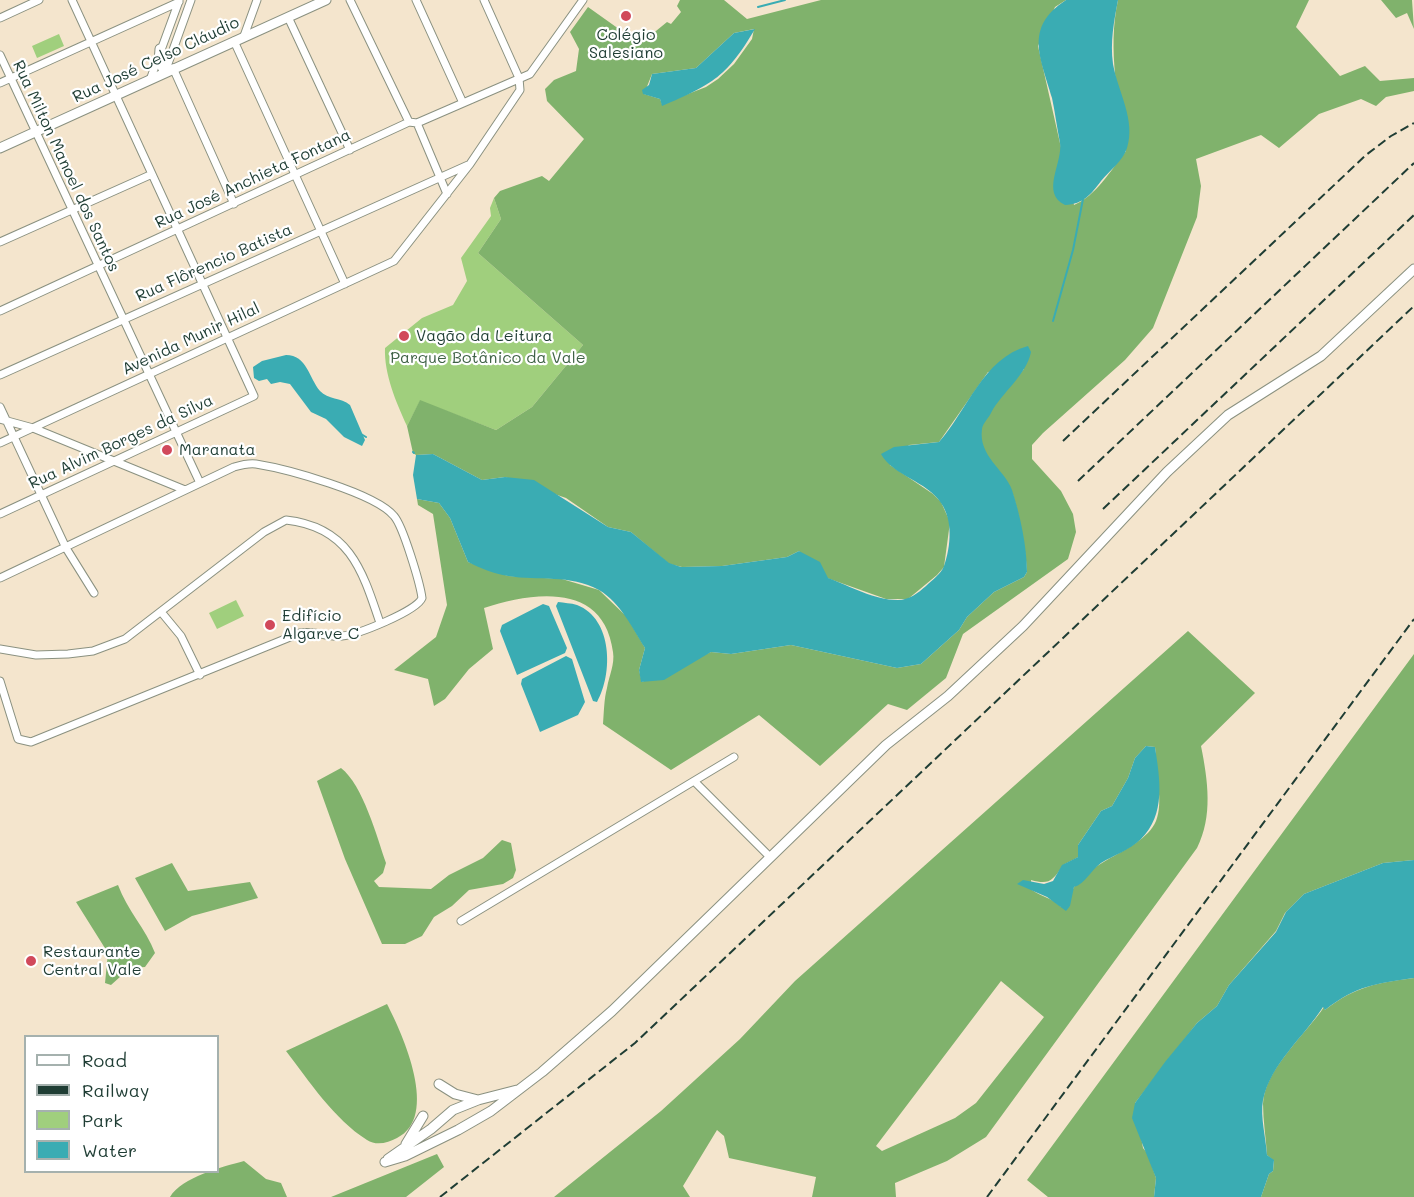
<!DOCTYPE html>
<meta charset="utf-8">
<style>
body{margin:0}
#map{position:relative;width:1414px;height:1197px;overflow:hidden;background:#f4e5cd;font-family:Mali,sans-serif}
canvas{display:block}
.legend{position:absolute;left:24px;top:1035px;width:195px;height:138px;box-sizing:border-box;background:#fff;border:2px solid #a5b1ae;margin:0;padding:8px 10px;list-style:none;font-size:18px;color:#1f3d34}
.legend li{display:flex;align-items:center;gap:12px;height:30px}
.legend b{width:30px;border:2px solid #a5b1ae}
</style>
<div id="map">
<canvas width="1414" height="1197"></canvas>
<ul class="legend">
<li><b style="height:8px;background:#fff"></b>Road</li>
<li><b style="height:8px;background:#1f3d34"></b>Railway</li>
<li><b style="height:16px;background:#a0cf7d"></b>Park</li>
<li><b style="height:16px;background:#3aacb3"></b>Water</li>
</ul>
</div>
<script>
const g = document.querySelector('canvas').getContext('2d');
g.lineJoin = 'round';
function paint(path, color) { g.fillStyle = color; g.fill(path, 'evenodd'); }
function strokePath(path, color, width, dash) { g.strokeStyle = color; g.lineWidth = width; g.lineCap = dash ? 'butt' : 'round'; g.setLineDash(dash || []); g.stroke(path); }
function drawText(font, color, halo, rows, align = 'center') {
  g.font = font + ' Mali,sans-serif'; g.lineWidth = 4.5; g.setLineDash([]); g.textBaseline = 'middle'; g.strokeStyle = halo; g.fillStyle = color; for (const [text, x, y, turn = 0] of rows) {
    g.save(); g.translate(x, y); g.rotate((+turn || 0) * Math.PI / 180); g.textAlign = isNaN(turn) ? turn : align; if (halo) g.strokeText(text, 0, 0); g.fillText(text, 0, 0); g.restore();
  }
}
paint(new Path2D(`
 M59 34 64 46 37 58 32 46Z
 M494 198 501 219 478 253 583 345 532 407 496 430 420 401 407 426C396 402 384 374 385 348L422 318 453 305 467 281 461 258 491 216 490 208Z
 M236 600 244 616 217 629 209 613Z`), '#a0cf7d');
paint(new Path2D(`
 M680 0H724L747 19 821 0H1066L1055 7 1038 46 1074 205C1096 196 1111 170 1126 151 1119 100 1107 51 1118 0H1309L1296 27 1340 76 1365 66 1380 81 1414 78V91L1386 97 1376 106 1361 99 1319 114 1279 148 1261 135 1196 159 1201 186 1197 217 1153 328 1125 360 1043 433 1032 445V459L1061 491 1073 514 1076 532 1068 559 963 634 946 678 907 710 888 704 820 766 759 715 671 770 603 724C604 712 604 699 607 688 609 676 615 664 613 652 604 581 532 592 484 608L493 649 469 669 445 699 434 706 428 679 394 670 436 637 447 605 433 514 418 505 417 499 439 503 450 518 468 562 508 576 562 579 599 590 627 617 645 648 639 670 642 682 711 652 731 654 791 645 897 668 921 664 959 630 967 617 994 592 1024 577 1027 572C1027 557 1017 498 1009 486 999 471 973 446 982 425 992 404 1009 387 1024 369L988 372 939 442 909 445 890 465 933 494 941 502 950 522 944 567 937 575 908 599H886L827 578 799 551 787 557 722 566 682 567 669 564 631 532 608 527 566 498 505 477 482 480 433 454 416 455 413 453 407 426 420 400 496 430 532 407 583 345 478 253 501 219 494 198 500 191 542 176 549 181 584 139 547 101 545 89 554 80 576 71 579 49 570 32 588 7 640 44 667 22 671 24 681 12 677 6ZM754 29 752 39 734 64 718 79 706 87 662 104 660 99 644 94 652 74 696 68 734 33Z
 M1381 0H1412L1414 29 1407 13 1396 18Z
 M1188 631 1255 693 1201 746C1208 781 1213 816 1197 848L986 1137 947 1161 895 1183 896 1197H812L816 1177 729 1158 724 1136 717 1130 683 1186 690 1197H554L661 1111 740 1039 795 981ZM1146 746 1155 747 1156 755C1155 776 1164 801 1156 821 1141 856 1067 863 1070 906L1061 907C1053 898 1041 897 1032 890L1031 880C1049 885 1052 881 1062 867 1065 862 1073 861 1078 857V845L1101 811 1112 806 1128 778 1135 758ZM1001 981 1044 1017 976 1103 955 1118 882 1151 876 1146Z
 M1414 654V860L1383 863 1304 894 1285 913 1276 931 1229 985 1217 1006 1197 1023 1135 1103 1143 1148 1148 1154 1156 1178 1154 1197H1048L1027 1180Z
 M341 768C363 785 377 837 386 863L383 873 374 881 379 887 431 889 449 875 483 858 502 840 511 843 516 870 513 878 503 884 469 890 452 906 434 917 422 936 405 944H382L345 859 317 781Z
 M172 863 188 891 250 882 258 898 192 916 165 931 135 878Z
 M118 885C127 910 146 929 155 953L145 967 130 968 111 985 105 983 108 953 76 902Z
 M1414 978V1197H1261L1269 1174 1273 1171 1274 1161 1267 1155C1266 1138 1263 1121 1263 1104 1264 1070 1306 1034 1324 1007L1325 1010C1356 986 1377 983 1414 978Z
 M387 1004C403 1035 440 1117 397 1138 388 1143 376 1146 367 1140 334 1119 309 1081 286 1051Z
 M437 1154 444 1167 406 1197H331Z
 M244 1161 266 1179 281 1183 287 1197H170C182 1177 222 1167 244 1161Z`), '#80b26c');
paint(new Path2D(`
 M1066 0H1118C1114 21 1110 42 1113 64 1118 92 1136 120 1127 148 1123 161 1109 171 1101 181 1091 194 1084 204 1065 205 1040 193 1063 163 1060 143 1057 128 1055 112 1052 98 1041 58 1023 28 1066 0Z
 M755 29C727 76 714 84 662 106L660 99 643 94 642 90 649 85 652 74 696 68 734 33Z
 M1028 346 1031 352C1026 376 1002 392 991 413 988 419 983 423 982 429 978 456 1005 470 1012 490 1020 514 1027 547 1027 572L1024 577 994 592 967 617 959 630 921 664 897 668 791 645 731 654 711 652 664 680 641 682 639 670 645 648C632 628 621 603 599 590 570 574 538 581 508 576 494 574 480 568 468 562L450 518 439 503 417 499 413 475 416 455 433 454 482 480 505 477 534 480 608 527 631 532 669 563 681 567 722 566 787 557 799 551 820 562 828 578C850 586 874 600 898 600 909 600 918 593 926 586 932 580 941 574 944 566 951 546 953 520 941 503 927 481 893 476 881 454L894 447 939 442C967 411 983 358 1028 346Z
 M286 355C307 355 309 378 320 391 328 400 341 397 350 405L365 440 362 446 344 437 326 419 311 412 290 384 280 382 271 384 267 379 259 381 254 378 253 367 262 361Z
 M558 602C564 603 571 603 577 605 613 619 613 674 597 702L593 701 556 606Z
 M543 604 549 606 567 648 565 653 517 675 500 631 502 625Z
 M566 656 572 659 585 702 578 715 540 732 521 684 522 679Z
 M1146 746 1155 747C1160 780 1166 814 1141 839 1130 850 1114 855 1101 863 1091 870 1085 884 1074 887L1070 906 1066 911 1047 897 1017 884 1023 880 1044 884 1053 881 1062 865 1078 857V845L1101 811 1112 806 1128 778 1135 758Z
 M1414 860V978C1375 984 1357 985 1325 1010L1323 1007C1304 1037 1271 1063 1263 1100 1260 1117 1266 1138 1267 1155L1274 1160 1273 1171 1269 1174 1261 1197H1154L1156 1178 1132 1118 1135 1103 1165 1062 1197 1023 1217 1006 1229 985 1276 932 1286 912 1304 894 1383 863Z`), '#3aacb3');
strokePath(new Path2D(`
 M758 7 785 0
 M1053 321 1073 250 1083 199
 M361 434 366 437
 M413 452 414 453`), '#3aacb3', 2);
const minor = new Path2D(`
 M350 0 409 122
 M416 0 463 103
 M288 17 350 150
 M0 18 39 0
 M244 36 257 0
 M234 41 345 284
 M0 55 200 483
 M173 68 234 204
 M165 72 191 0
 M150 80 179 1
 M0 83 179 2
 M417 123 447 194
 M0 242 150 175
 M0 311 409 122 417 123 530 74 583 0
 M0 375 468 165
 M0 407 66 548 94 593
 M0 419 33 428 185 490
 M0 443 394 261 470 164 520 90 519 78 484 0
 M0 514 254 396 72 0
 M0 578 234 467C241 465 249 463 256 464 287 469 375 493 394 516 403 526 420 583 422 598 417 611 357 635 342 636 328 638 314 630 300 633L31 742 18 739 0 681
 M162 613 181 636 200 675
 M0 649 36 655 68 654 93 651 125 639 264 532 286 520C349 527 362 569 380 623
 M694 781 734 757
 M461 921 694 781 770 857`);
const tertiary = new Path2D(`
 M160 49 159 62 165 72
 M0 148 326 0
 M439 1084 455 1094 478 1100
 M406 1144 423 1116
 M388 1159 431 1129 453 1110 478 1100 517 1090
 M385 1162 405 1156 458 1130 491 1111 542 1072 612 1011 886 745 948 696 1023 626 1167 472 1228 415 1321 356 1414 269`);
strokePath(minor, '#8a9180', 9);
strokePath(tertiary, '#8a9180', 11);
strokePath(minor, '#fff', 7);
strokePath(tertiary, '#fff', 9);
strokePath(new Path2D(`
 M1063 441 1366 155 1391 136 1414 123
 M1078 481 1414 163
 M1103 509 1414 215
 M440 1197 635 1043 1414 306
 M987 1197 1414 619`), '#1f3d34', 2, [9, 4.5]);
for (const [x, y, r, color] of [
 [626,16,6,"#d1495b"],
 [404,336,6,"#d1495b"],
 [167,450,6,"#d1495b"],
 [270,625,6,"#d1495b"],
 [31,961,6,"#d1495b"]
]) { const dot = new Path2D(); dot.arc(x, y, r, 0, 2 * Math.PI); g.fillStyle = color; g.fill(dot); strokePath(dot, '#fff', 2); }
drawText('16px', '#1f3d34', '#fff', [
 ["Colégio",626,35,"center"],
 ["Salesiano",626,53,"center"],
 ["Vagão da Leitura",416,336],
 ["Maranata",179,450],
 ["Edifício",282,616],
 ["Algarve C",282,634],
 ["Restaurante",43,952],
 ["Central Vale",43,970]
], 'left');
drawText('16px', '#1f3d34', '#fff', [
 ["Rua José Celso Cláudio",156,60,-25],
 ["Rua Milton Manoel dos Santos",66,166,65],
 ["Rua José Anchieta Fontana",253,179,-25],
 ["Rua Flôrencio Batista",214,263,-24],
 ["Avenida Munir Hilal",191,339,-25],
 ["Rua Alvim Borges da Silva",121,442,-25]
]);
drawText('16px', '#3f6246', '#fff', [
 ["Parque Botânico da Vale",488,358]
]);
</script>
